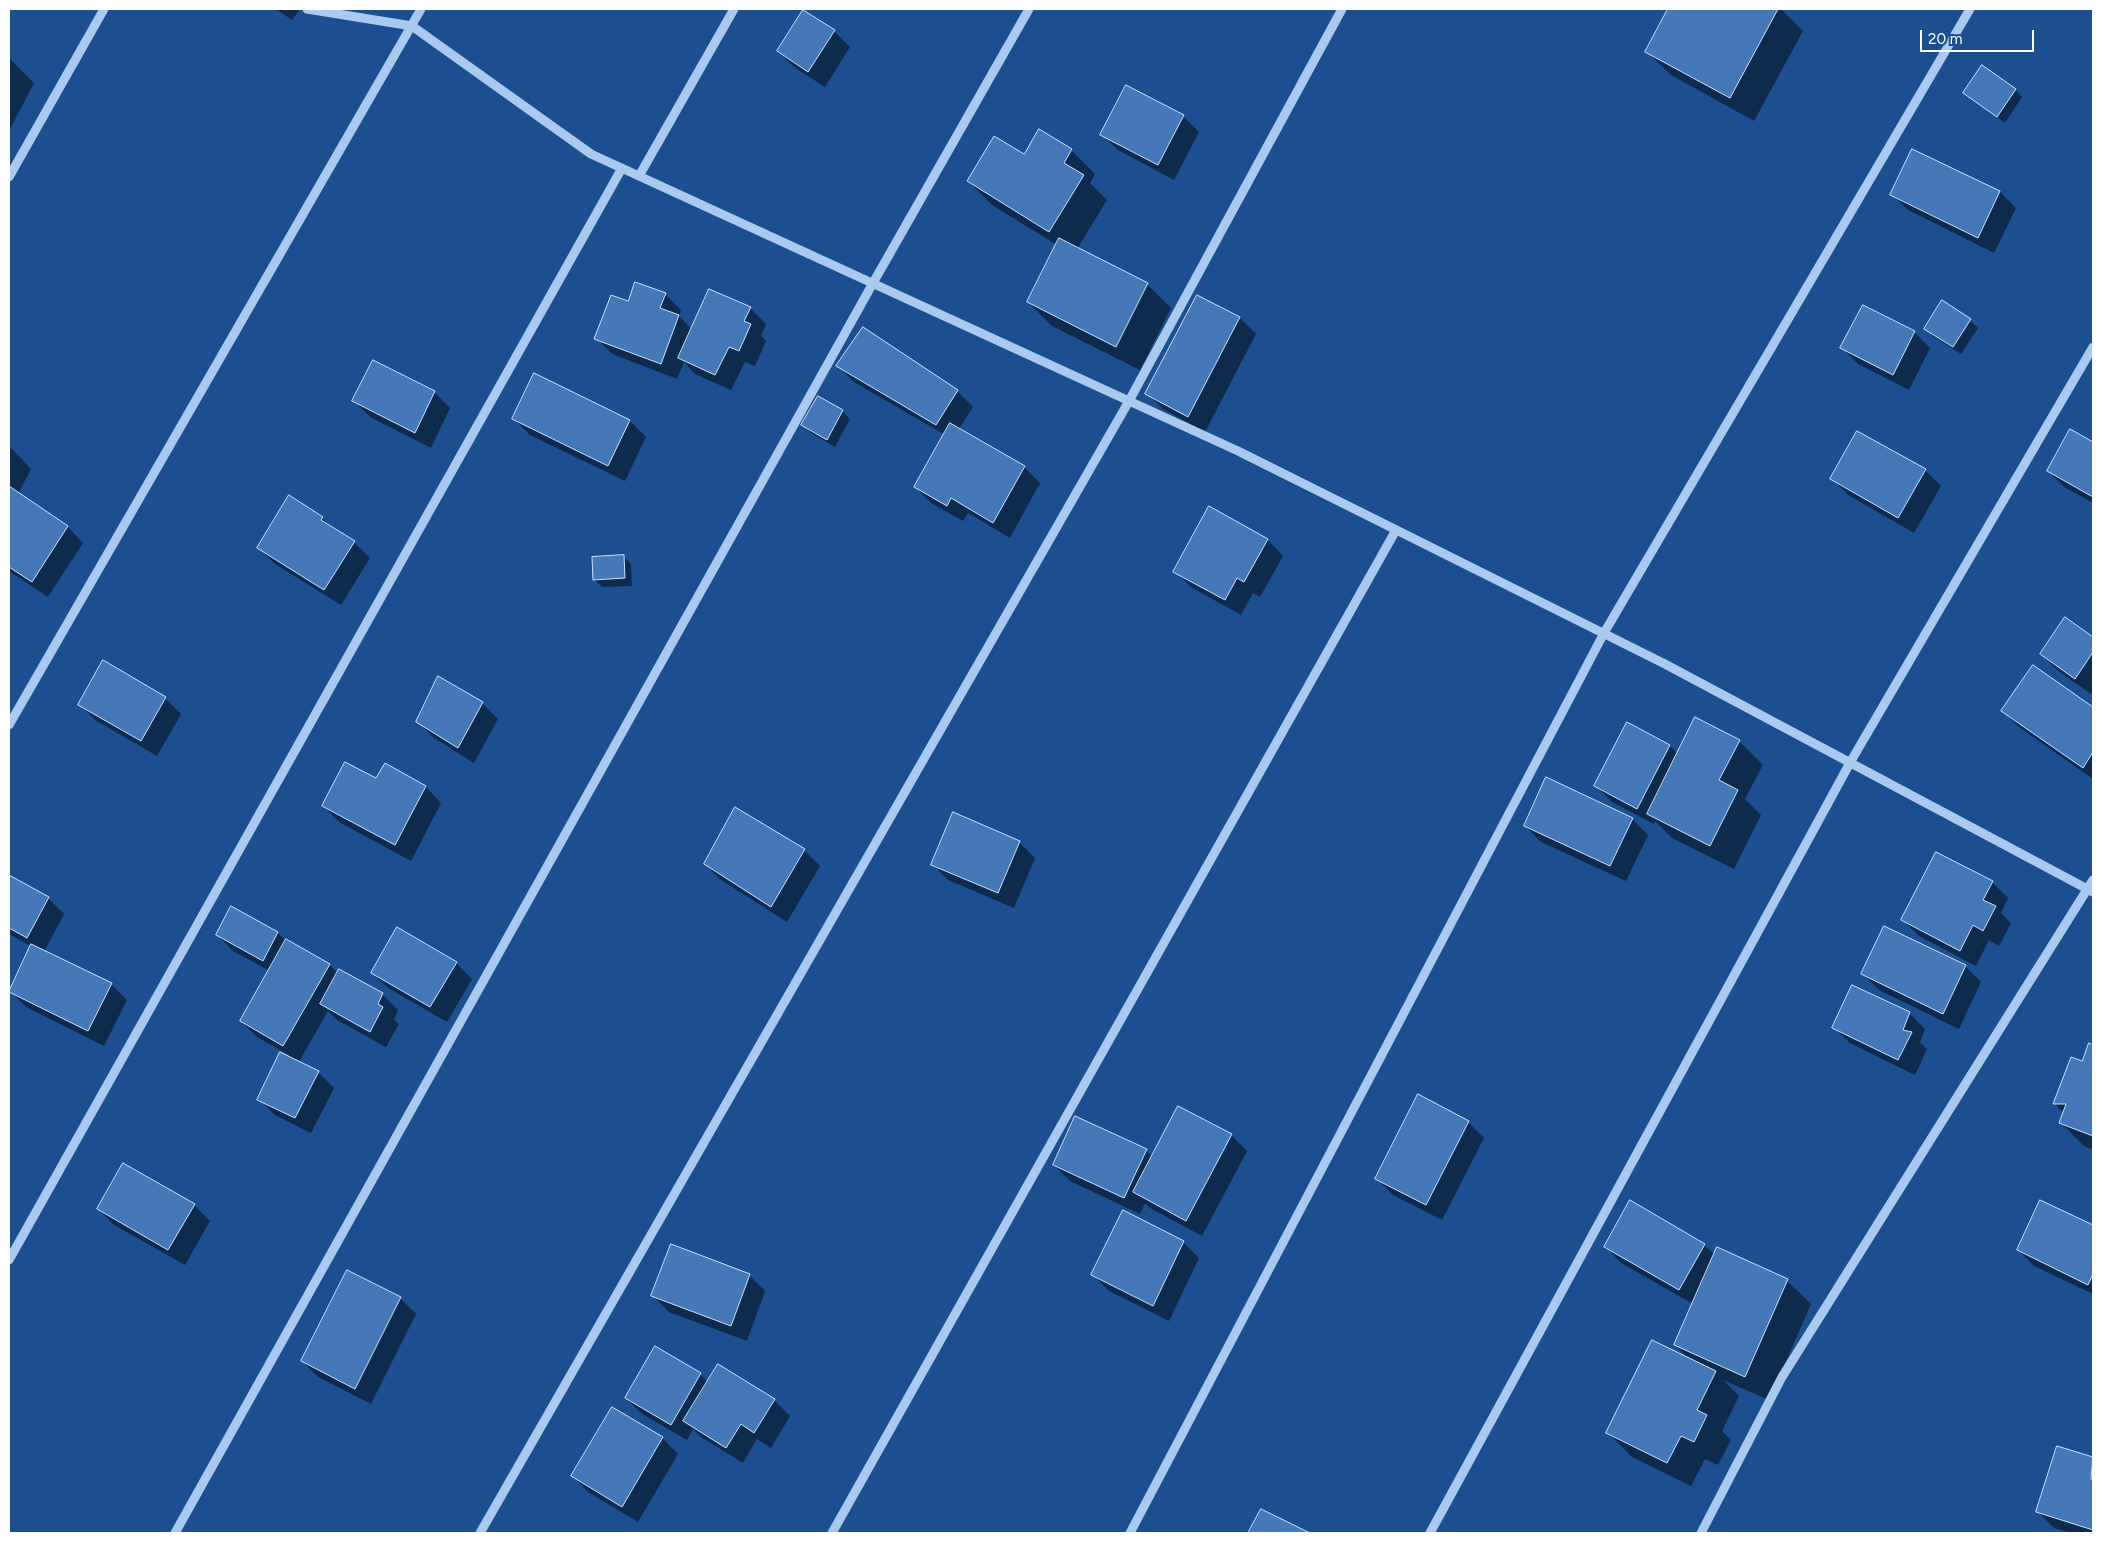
<!DOCTYPE html>
<style>
body{margin:0}
#map{position:relative;width:2102px;height:1542px;overflow:hidden;background:#1b4f8f;font-family:Figtree,sans-serif}
canvas{display:block}
.frame{position:absolute;inset:0;border:10px solid #fff;pointer-events:none}
.scale{position:absolute;left:1920px;top:30px;width:114px;height:22px;box-sizing:border-box;border:2px solid #fff;border-top:0;padding-left:6px;font-size:15px;line-height:18px;white-space:nowrap;color:#fff;-webkit-text-stroke:4px #1b4f8f;paint-order:stroke}
</style>
<div id="map">
<canvas width="2102" height="1542"></canvas>
<div class="frame"></div>
<div class="scale">20 m</div>
</div>
<script>
const g = document.querySelector('canvas').getContext('2d');
g.lineJoin = 'round';
function paint(path, color) { g.fillStyle = color; g.fill(path, 'evenodd'); }
function strokePath(path, color, width, dash) { g.strokeStyle = color; g.lineWidth = width; g.lineCap = dash ? 'butt' : 'round'; g.setLineDash(dash || []); g.stroke(path); }
paint(new Path2D(`
 M276 9H300L292 20Z
 M1670 9H1781L1803 31 1754 121 1671 75 1647 52Z
 M834 31 850 47 825 87 794 67 778 51Z
 M9 58 34 83 9 131Z
 M2015 89 2022 97 2005 123 1965 93Z
 M1183 116 1199 132 1174 180 1118 150 1102 134Z
 M1071 150 1095 174 1090 183 1107 200 1077 249 1147 284 1171 308 1140 370 1052 326 1028 302 1057 245 992 205 968 181 1024 156Z
 M1913 150 2000 192 2016 208 1994 253 1908 210 1892 194Z
 M665 294 681 310 679 316 692 330 750 308 766 324 761 336 766 341 755 366 745 362 731 390 695 374 684 362 677 379 612 354 596 338 629 303Z
 M1198 296 1240 318 1256 334 1205 432 1163 409 1147 393Z
 M1970 320 1978 328 1961 354 1933 336 1926 329Z
 M863 328 957 391 973 407 959 429 1024 467 1040 483 1010 538 968 513 963 521 931 503 915 487 945 435 854 382 838 366Z
 M1914 332 1930 348 1909 390 1858 364 1842 348Z
 M535 375 630 421 646 437 625 481 530 435 514 419Z
 M434 392 450 408 431 448 370 417 354 401Z
 M842 411 850 419 835 447 811 433 803 425Z
 M2071 431 2093 443V503L2064 487 2048 471Z
 M9 446 31 469 18 494 68 527 83 543 48 597 9 571Z
 M1925 470 1941 486 1914 533 1848 495 1832 479Z
 M1209 508 1268 540 1283 556 1260 597 1253 593 1241 615 1191 587 1175 571Z
 M322 518 335 530 354 542 370 558 341 605 275 564 259 548Z
 M623 556 631 564 632 586 602 587 594 579Z
 M2066 619 2093 639V691L2091 694 2057 670 2041 654Z
 M2034 666 2093 708V779L2019 727 2003 711Z
 M165 698 181 714 157 756 95 720 79 704Z
 M482 703 498 719 474 763 434 738 418 722Z
 M1628 723 1670 746 1678 754 1739 741 1763 765 1745 799 1761 815 1734 869 1672 838 1655 821 1654 824 1612 802 1596 786Z
 M426 787 441 803 411 861 339 822 324 806Z
 M1632 819 1648 835 1626 881 1541 842 1525 826Z
 M1019 842 1035 858 1014 908 948 880 932 864Z
 M804 850 820 866 787 922 721 880 705 864Z
 M9 877 48 898 64 914 44 952 111 984 127 1000 104 1046 26 1007 10 991 31 946 9 934Z
 M1992 882 2008 898 2001 913 2011 923 1999 946 1989 940 1976 966 1919 936 1903 920Z
 M1885 928 1965 966 1981 982 1959 1029 1879 990 1863 974Z
 M278 933 286 941 329 964 338 973 340 971 382 994 398 1010 394 1020 399 1024 386 1047 337 1020 328 1011 299 1062 318 1072 334 1088 311 1133 275 1115 259 1099 289 1055 257 1037 241 1021 270 971 233 951 217 935Z
 M456 963 472 979 447 1022 388 988 372 973Z
 M1909 1013 1925 1029 1920 1042 1927 1049 1915 1075 1850 1043 1834 1028Z
 M2090 1045 2093 1046V1150L2084 1146 2061 1123 2064 1113 2055 1104 2071 1058 2083 1063Z
 M1468 1122 1484 1138 1442 1220 1393 1195 1377 1179Z
 M1231 1135 1247 1151 1202 1236 1150 1208 1145 1203 1140 1214 1070 1181 1054 1165 1146 1150 1152 1157Z
 M2041 1202 2093 1227V1294L2034 1266 2018 1250Z
 M194 1205 210 1221 185 1265 114 1225 98 1209Z
 M1183 1242 1199 1258 1169 1321 1109 1291 1093 1275Z
 M1704 1245 1715 1255 1718 1249 1787 1281 1811 1304 1769 1400 1723 1380 1739 1396 1722 1431 1731 1440 1718 1465 1705 1459 1691 1486 1632 1457 1608 1433 1688 1358 1675 1345 1693 1304 1621 1263 1606 1247Z
 M749 1275 765 1291 747 1341 669 1312 653 1296Z
 M400 1298 416 1314 371 1404 318 1377 302 1361Z
 M700 1374 708 1382 774 1400 790 1416 771 1448 757 1439 743 1463 701 1437 693 1429 687 1440 642 1414 626 1398Z
 M612 1408 662 1438 678 1454 638 1522 588 1492 573 1476Z
 M2057 1447 2093 1459V1533H2071L2054 1528 2038 1512Z
 M1262 1510 1307 1533H1250Z`), '#0007');
const building = new Path2D(`
 M1668 9H1778L1730 98 1645 52Z
 M803 10 835 30 808 72 777 51Z
 M1982 65 2016 89 1997 117 1963 93Z
 M1126 85 1184 115 1158 165 1100 135Z
 M1039 129 1072 149 1064 163 1084 175 1049 232 967 181 994 136 1024 154Z
 M1912 149 2000 191 1978 238 1890 195Z
 M1059 238 1148 283 1116 347 1027 302Z
 M635 282 666 293 660 308 679 315 661 364 594 339 611 295 628 301Z
 M709 289 751 307 744 321 751 324 739 351 729 347 715 375 678 358Z
 M1197 295 1240 317 1188 417 1145 394Z
 M1942 300 1971 319 1953 347 1924 329Z
 M1863 305 1915 331 1893 375 1840 348Z
 M863 327 958 390 936 425 836 366Z
 M373 360 435 391 415 433 352 401Z
 M534 373 630 420 608 466 512 419Z
 M818 396 843 410 827 440 801 425Z
 M950 423 1025 466 993 523 951 498 947 506 914 487Z
 M2070 429 2093 442V497L2047 471Z
 M1857 431 1926 469 1898 518 1830 479Z
 M9 486 68 526 32 582 9 567Z
 M289 495 323 517 321 520 355 541 324 590 257 548Z
 M1209 506 1268 539 1244 582 1237 578 1225 600 1173 572Z
 M624 555 625 578 593 580 592 557Z
 M2065 617 2093 637V652L2075 679 2040 654Z
 M103 660 166 697 141 741 78 705Z
 M2033 665 2093 707V752L2083 768 2001 711Z
 M438 676 483 702 458 748 416 722Z
 M1695 717 1740 740 1719 780 1738 790 1710 846 1647 814Z
 M1627 722 1670 745 1637 809 1594 786Z
 M345 762 376 778 385 763 426 786 395 845 322 806Z
 M1546 777 1633 818 1610 866 1524 826Z
 M735 807 805 849 771 907 704 864Z
 M953 812 1020 841 998 893 931 865Z
 M1936 852 1993 881 1983 900 1996 906 1983 931 1973 925 1960 951 1901 920Z
 M9 875 49 897 27 938 9 928Z
 M231 906 278 932 263 961 216 935Z
 M1884 926 1966 965 1943 1014 1861 974Z
 M397 927 457 962 430 1007 371 973Z
 M286 939 330 964 283 1046 240 1021Z
 M31 944 112 983 88 1031 9 992Z
 M339 969 383 993 378 1004 383 1007 370 1032 320 1004Z
 M1852 985 1910 1012 1903 1030 1912 1032 1898 1060 1832 1028Z
 M2089 1043 2093 1045V1136L2059 1123 2066 1104H2053L2071 1057 2082 1061Z
 M280 1052 319 1071 295 1118 257 1100Z
 M1418 1094 1469 1121 1426 1205 1375 1179Z
 M1178 1106 1232 1134 1186 1221 1133 1192Z
 M1075 1116 1147 1149 1124 1198 1053 1165Z
 M123 1163 195 1204 168 1250 97 1209Z
 M1630 1200 1705 1244 1679 1290 1604 1247Z
 M2040 1200 2093 1225V1274L2088 1285 2017 1250Z
 M1123 1210 1184 1241 1153 1306 1091 1275Z
 M671 1244 750 1274 731 1326 651 1296Z
 M1717 1247 1788 1279 1745 1377 1674 1345Z
 M347 1270 401 1297 355 1389 301 1361Z
 M1652 1340 1716 1371 1697 1410 1707 1415 1694 1442 1681 1436 1667 1463 1606 1433Z
 M655 1346 701 1373 671 1425 625 1398Z
 M718 1364 775 1399 754 1433 741 1424 726 1448 683 1421Z
 M612 1407 663 1437 622 1507 571 1476Z
 M2057 1446 2093 1457 2091 1479 2093 1480V1530L2036 1512Z
 M1261 1509 1310 1533H1248Z`);
paint(building, '#4478b7');
strokePath(building, '#cfe3fa', 1);
strokePath(new Path2D(`
 M307 9 412 26 591 154 1238 451 1663 663 2093 892
 M639 176 734 9
 M9 177 104 9
 M9 725 421 9
 M9 1260 622 168
 M175 1533 873 283 1029 9
 M480 1533 1129 401 1342 9
 M832 1533 1396 530
 M1130 1533 1604 633 1970 9
 M1430 1533 1851 761 2093 347
 M1701 1533 1782 1377 2093 880`), '#a9c9ee', 9);
</script>
